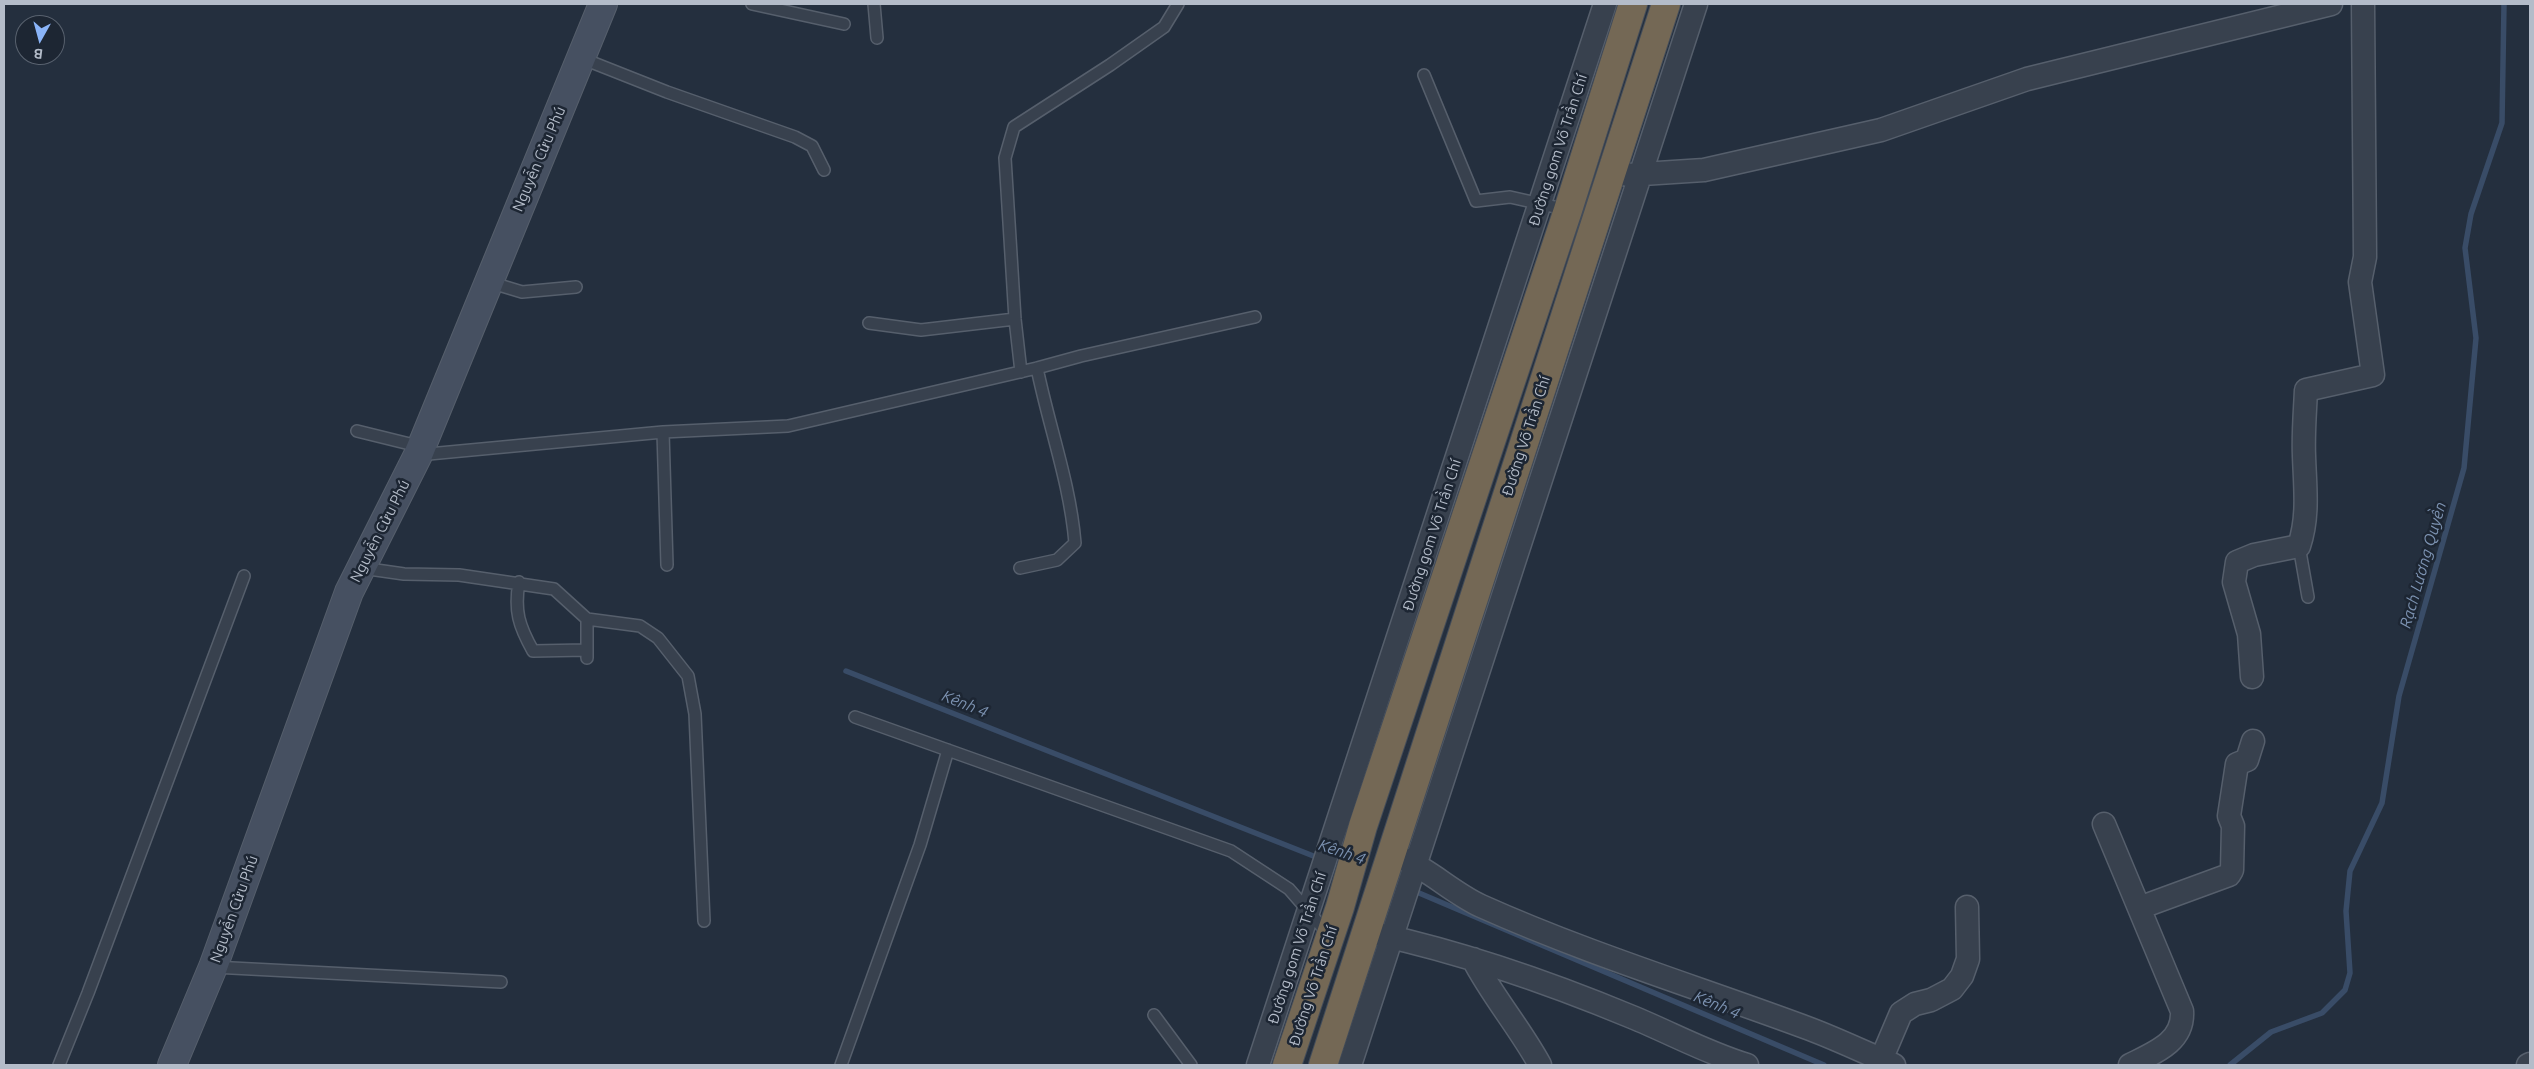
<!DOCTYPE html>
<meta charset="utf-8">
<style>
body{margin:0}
#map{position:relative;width:2534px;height:1069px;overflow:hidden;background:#242f3e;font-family:Ubuntu,sans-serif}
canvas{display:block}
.frame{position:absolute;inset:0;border:5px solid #b4bcc9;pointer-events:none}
.north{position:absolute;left:15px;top:15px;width:50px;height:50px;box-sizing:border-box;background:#1d2633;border:1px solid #59626f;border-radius:50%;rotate:187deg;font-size:14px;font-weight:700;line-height:20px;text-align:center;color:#b4bcc9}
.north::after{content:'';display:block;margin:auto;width:18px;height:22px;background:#8ab4f8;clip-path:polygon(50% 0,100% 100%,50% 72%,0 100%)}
</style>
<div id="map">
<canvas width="2534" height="1069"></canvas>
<div class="frame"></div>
<div class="north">B</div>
</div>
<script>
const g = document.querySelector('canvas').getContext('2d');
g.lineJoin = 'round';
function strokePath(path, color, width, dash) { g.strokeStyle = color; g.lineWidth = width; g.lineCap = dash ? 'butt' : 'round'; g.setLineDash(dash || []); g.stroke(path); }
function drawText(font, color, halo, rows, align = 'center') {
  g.font = font + ' Ubuntu,sans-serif'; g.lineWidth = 5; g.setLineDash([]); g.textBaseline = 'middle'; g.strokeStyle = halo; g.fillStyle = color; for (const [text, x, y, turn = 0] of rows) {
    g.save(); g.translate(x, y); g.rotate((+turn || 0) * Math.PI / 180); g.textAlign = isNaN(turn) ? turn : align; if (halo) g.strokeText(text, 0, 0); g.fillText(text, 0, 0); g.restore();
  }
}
strokePath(new Path2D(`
 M846 671 1321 859
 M1412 890 1824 1065
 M2230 1065 2271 1032 2322 1013 2345 990 2350 973 2346 911 2350 871 2382 803 2399 696 2464 468 2476 338 2465 248 2471 214 2502 123 2504 4`), '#394c67', 5.5);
const lane = new Path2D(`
 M752 4 844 24
 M874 4 877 38
 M581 58 667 92 795 137 812 146 824 170
 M1424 75 1476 201 1510 197 1568 210
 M489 282 522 292 576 287
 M869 323 921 330 1015 319
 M1021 372 1015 319 1005 158 1014 127 1110 65 1164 27 1178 4
 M357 431 422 447
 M663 432 667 565
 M418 455 663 432 788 426 1037 368 1081 356 1255 317
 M2299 546 2308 597
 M362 568 404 574 459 575 554 589 587 619V658
 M1020 568 1057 560 1075 543C1070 483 1049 427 1037 368
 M519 582C514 611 519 626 533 651L586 650
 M587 619 640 626 658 638 688 676 695 714 704 921
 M855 717 1231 851 1289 889 1329 935
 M213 967 501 982
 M1154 1015 1191 1065
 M59 1065 88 993 244 576
 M841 1065 920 845 948 750`);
const street = new Path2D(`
 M1627 175 1704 170 1881 130 2027 79 2331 4
 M2252 677 2249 634 2234 582 2237 562 2254 555 2299 546C2309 516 2305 487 2304 456 2303 434 2305 412 2306 390L2373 375 2360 282 2365 257 2363 4
 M2104 824 2182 1011C2184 1042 2154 1053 2130 1065
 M1404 859C1431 871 1453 893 1481 906 1588 954 1700 988 1810 1029 1839 1040 1866 1053 1894 1065
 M2139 908 2229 875 2232 870 2233 826 2229 816 2237 764 2247 760 2253 741
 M1377 934C1464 953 1550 983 1632 1017 1671 1033 1707 1053 1747 1065
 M1473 959C1492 996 1520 1028 1540 1065
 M1881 1060 1901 1013 1915 1004 1931 1000 1952 989 1962 976 1968 959 1967 907
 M1258 1065 1605 4
 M1350 1065 1696 4
 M2528 1065 2530 1064`);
const secondary = new Path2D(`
 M172 1065 213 967 349 592 418 455 603 4`);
const highway = new Path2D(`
 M1287 1065 1340 907 1363 826 1568 210 1633 4
 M1323 1065 1666 4`);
strokePath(lane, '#565f6c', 14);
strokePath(street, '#565f6c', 25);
strokePath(secondary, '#565f6c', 30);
strokePath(highway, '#434c59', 30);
strokePath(lane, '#38414e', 11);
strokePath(street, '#38414e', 22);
strokePath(secondary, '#465061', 28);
strokePath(highway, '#746855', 28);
drawText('15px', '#b4bcc9', '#1d2633', [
 ["Đường gom Võ Trần Chí",1558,150,-72],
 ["Nguyễn Cửu Phú",539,159,-67],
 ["Đường Võ Trần Chí",1526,436,-72],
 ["Nguyễn Cửu Phú",380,531,-63],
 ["Đường gom Võ Trần Chí",1432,535,-72],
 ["Nguyễn Cửu Phú",234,909,-70],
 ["Đường gom Võ Trần Chí",1297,948,-72],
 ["Đường Võ Trần Chí",1313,986,-72]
]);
drawText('italic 16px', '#7c92b1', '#1d2633', [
 ["Rạch Lương Quyền",2423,565,-74],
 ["Kênh 4",965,704,22],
 ["Kênh 4",1342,852,19],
 ["Kênh 4",1717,1005,23]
]);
</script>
